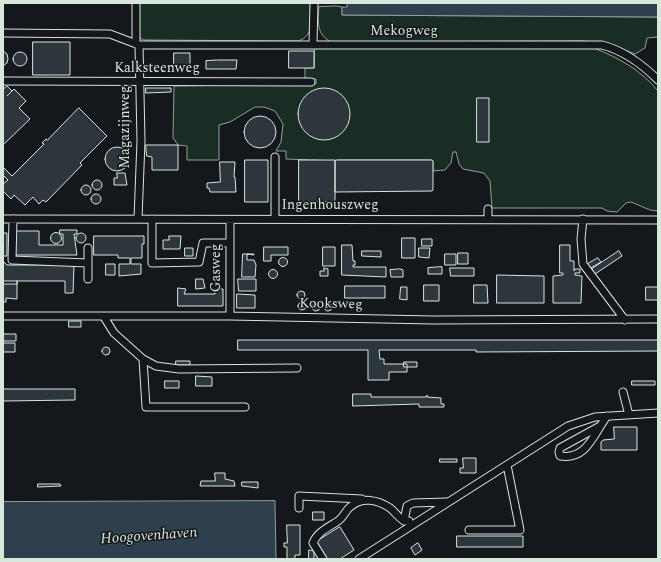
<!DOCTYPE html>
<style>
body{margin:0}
#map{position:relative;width:661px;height:562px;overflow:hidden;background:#14181c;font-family:Spectral,serif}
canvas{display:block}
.frame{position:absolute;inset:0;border:4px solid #d8e6dc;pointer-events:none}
</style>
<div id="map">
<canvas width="661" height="562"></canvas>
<div class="frame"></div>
</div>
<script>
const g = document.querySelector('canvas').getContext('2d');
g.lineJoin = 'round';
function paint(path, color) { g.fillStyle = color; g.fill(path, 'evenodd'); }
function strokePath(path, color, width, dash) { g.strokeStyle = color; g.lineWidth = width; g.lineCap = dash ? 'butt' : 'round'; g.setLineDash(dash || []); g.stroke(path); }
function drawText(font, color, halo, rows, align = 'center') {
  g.font = font + ' Spectral,serif'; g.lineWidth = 3; g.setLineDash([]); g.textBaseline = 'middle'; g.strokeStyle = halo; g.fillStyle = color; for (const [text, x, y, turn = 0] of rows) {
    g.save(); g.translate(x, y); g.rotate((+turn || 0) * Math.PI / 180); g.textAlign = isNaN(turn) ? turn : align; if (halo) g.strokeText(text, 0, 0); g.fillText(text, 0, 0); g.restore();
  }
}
const green = new Path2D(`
 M140 3H311C311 18 315 36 298 41L144 40 140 38Z
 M337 6 342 7V15L658 17V37L647 38 645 48 635 54 610 44 583 41 331 42C316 34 318 22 319 7Z
 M315 48H594C619 58 641 70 658 91V211L650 210 631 202 626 203 617 212 607 211 602 208H492L490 181 484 173 463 169 459 164 456 152H453L451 163 445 170 433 171V161L431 160H337V161L286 159V151H276L281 142 283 124 275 111 264 107H255L230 122 219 125V160H187V146L178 145 173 138 174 86 316 84V79H305V68H314Z`);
paint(green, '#1a2d24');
strokePath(green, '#939e99', 1);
const water = new Path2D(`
 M347 3H658V17L342 15V7H347Z
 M275 501 276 559H3V502Z`);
paint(water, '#2f3f4d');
strokePath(water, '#939e99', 1);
const building = new Path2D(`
 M33 42H70V75H33Z
 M3 51 7 54 8 59 7 63 3 66Z
 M289 51H314V68H289Z
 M13 59a7 7 0 1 1 14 0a7 7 0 1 1-14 0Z
 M174 53H190V65H174Z
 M217 60H237L236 69H206V61Z
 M7 86 12 91 7 96 14 89 26 101 19 108 30 119 3 145V90Z
 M146 88H171V92L146 93Z
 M298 114a26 26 0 1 1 52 0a26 26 0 1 1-52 0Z
 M477 98H489V142H477Z
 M79 108 107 136 80 163 82 165 46 202 43 200 39 204 33 197 25 205 14 195 11 199 3 191V184L8 180 3 175V167L12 176 44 144 42 143 46 139 47 140Z
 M244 132a16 16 0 1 1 32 0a16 16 0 1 1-32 0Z
 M146 145H178V170H152V157L147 156Z
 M105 159a12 12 0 1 1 24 0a12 12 0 1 1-24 0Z
 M245 160H268V202H245Z
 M299 160H335V202H299Z
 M337 160H432L433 161V190L432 191 335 192V161Z
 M220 162H235L234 177H235L236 192H210L209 188H207V183L220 182Z
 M117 173H125L127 185H114V178H117Z
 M92 185a5 5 0 1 1 10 0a5 5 0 1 1-10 0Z
 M81 190a5 5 0 1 1 10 0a5 5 0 1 1-10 0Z
 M91 199a5 5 0 1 1 10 0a5 5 0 1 1-10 0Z
 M60 230H77V234H74L77 255H14V231H39V245H63V234H60Z
 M50.5 238a5.5 5.5 0 1 1 11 0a5.5 5.5 0 1 1-11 0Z
 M76 238a5 5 0 1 1 10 0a5 5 0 1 1-10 0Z
 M3 233H7V256H3Z
 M94 236H144V244H142V258H131V264H141V274L119 276V264H130V258H118V255H94Z
 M169 236H181L180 249H163V240H169Z
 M402 238H415V258H402Z
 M422 239H432V246H422Z
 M342 245H352L353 261H355V265H353V267H386V277L342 275Z
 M560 245H570V261H574V271L575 269H580V273H575V275L582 276 581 303H553V276L563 275V273H560Z
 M264 247H288V255H271V261H264Z
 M323 247H335V266H323Z
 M185 248H193V256H185Z
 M419 248H430L429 258 419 257Z
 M362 251H381V257L362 256Z
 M619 251 622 256 595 274 592 269Z
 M458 253H468V264H458Z
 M243 254H254V255L247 254V260H254L256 265 255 277H242Z
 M445 254H456V265H445Z
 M278.5 262a4.5 4.5 0 1 1 9 0a4.5 4.5 0 1 1-9 0Z
 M598 258 601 262 589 269 586 265Z
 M3 261 7 265H74L73 293H65V281H3Z
 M106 264H115V275H106Z
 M442 267V274H428V268Z
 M324 268 328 269V276H320V271H324Z
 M450 268H474V276H451Z
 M400 269 403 270V277H391L390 270Z
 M268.5 274a4.5 4.5 0 1 1 9 0a4.5 4.5 0 1 1-9 0Z
 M497 275 544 276V303H497Z
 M196 279H203L205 288 196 289Z
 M238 279H256V291H239Z
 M17 281V299L6 298V302H3V284H17Z
 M424 285H439V301H424Z
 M474 285H487L488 303H474Z
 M345 286H385V298H345Z
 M401 287H407V300L400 299Z
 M646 287H658V300H646Z
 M178 288 186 289 184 294H215V289H223V306H178Z
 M297 295a4 4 0 1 1 8 0a4 4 0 1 1-8 0Z
 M237 294 255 295V308H237Z
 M298 306a4 4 0 1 1 8 0a4 4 0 1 1-8 0Z
 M312 307a4 4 0 1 1 8 0a4 4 0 1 1-8 0Z
 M324 307a4 4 0 1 1 8 0a4 4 0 1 1-8 0Z
 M69 321H81V327H69Z
 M4 334H16V341H4Z
 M238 340H658V351L476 352V350H379L380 359H384V364H407V372H389V380H368V350H238Z
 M3 343H15V352H3Z
 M102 351a4 4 0 1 1 8 0a4 4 0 1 1-8 0Z
 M176 361H190V365H176Z
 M404 362H417V367H404Z
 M196 376 212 377V386H196Z
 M165 381H179V388H165Z
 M632 381H655V385H632Z
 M3 389H75V400L3 401Z
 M353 394H371V397H426L427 395V397L441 398V404H444V407H419V404L353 406Z
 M614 427H637V450H601V442L603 440 614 439Z
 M463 458H476V473H460V468H463Z
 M440 459H457V462H440Z
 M215 473H225V479L234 481 235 486H200L201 481H215Z
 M242 482H258V488L242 486Z
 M38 484H60L61 486 38 487Z
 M313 512H324V520H313Z
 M287 525H300V555H295V559H287V547H284V543H287Z
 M340 527 354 550 340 559H327L316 542Z
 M457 536H523V547H457Z
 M418 543 422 550 415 555 411 548Z
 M309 550 314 551V559H309Z`);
paint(building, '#2c363c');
strokePath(building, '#d8e6dc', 1);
const minor = new Path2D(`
 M136 3V44
 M3 33 110 34 139 45H602C625 51 642 64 658 80
 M313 44 314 3
 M3 81 311 82
 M488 218V209
 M3 219 658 220
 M13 219 12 260 88 263
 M138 219 141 141 139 45
 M152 219V263L199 262 203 243H230
 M275 219V157
 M583 219 581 239 583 264 625 320
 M88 248V279
 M3 316H230L433 320 658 319
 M230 316V220
 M104 317 114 333 143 359 146 407H245
 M143 359 156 366 179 369 297 368
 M623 392 629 415
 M600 426 560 448 559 452 560 456C587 460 593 435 607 416
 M299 508V496L362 499
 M409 521H404L407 506 413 503 447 502
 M469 530H520L507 465
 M323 559 313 543C317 532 329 527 338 521 344 517 345 511 350 507 362 496 378 500 390 508 395 512 398 517 404 521
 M359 559 568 426 595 417 658 413`);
strokePath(minor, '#d8e6dc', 9);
strokePath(minor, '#14181c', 7);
drawText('14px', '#d8e6dc', '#14181c', [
 ["Mekogweg",404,32],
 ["Kalksteenweg",157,69],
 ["Magazijnweg",126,127,-90],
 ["Ingenhouszweg",330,206],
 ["Gasweg",217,268,-90],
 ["Kooksweg",331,305,1]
]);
drawText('italic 15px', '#d8e6dc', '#14181c', [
 ["Hoogovenhaven",149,537,-4]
]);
</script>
